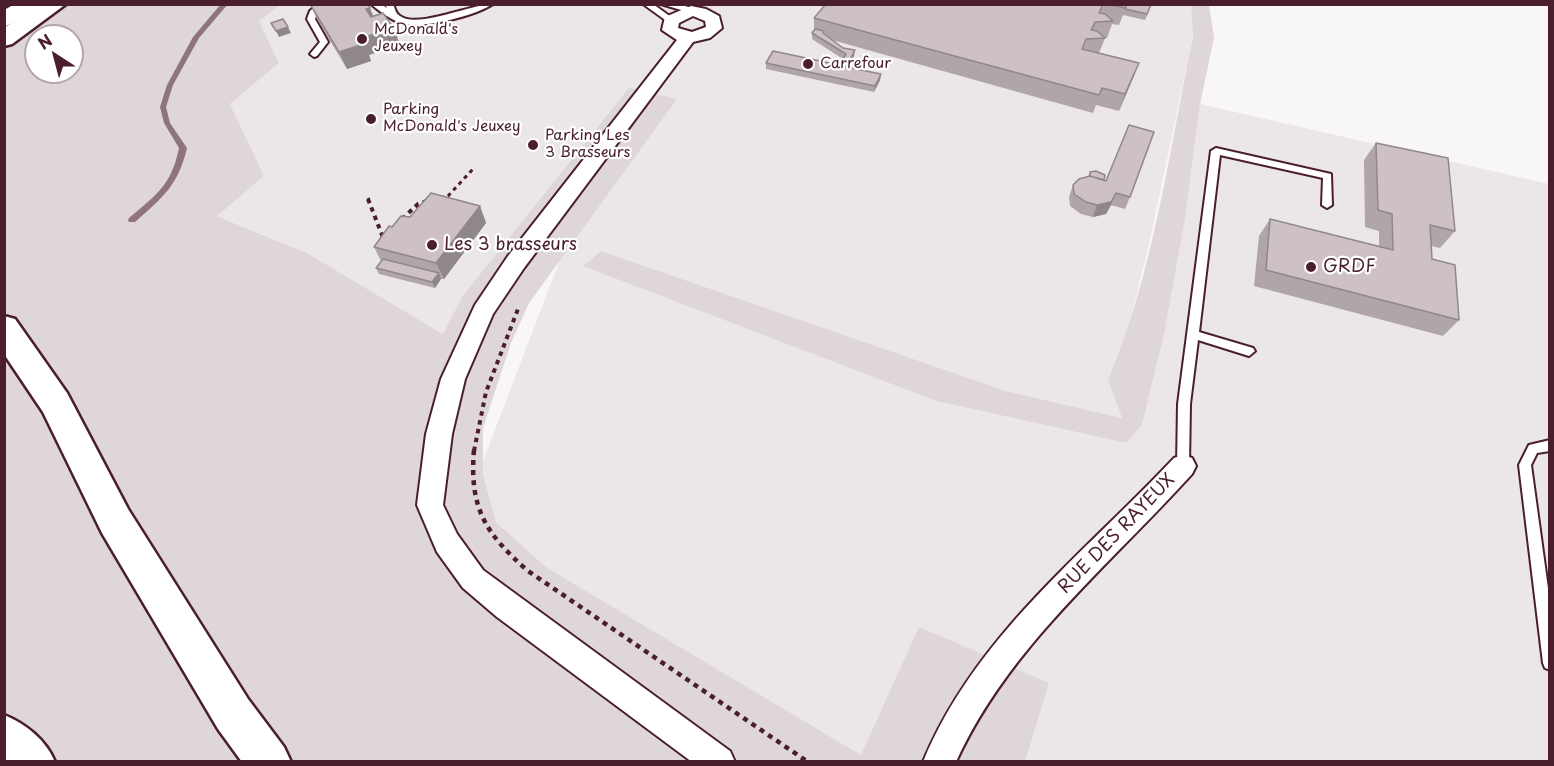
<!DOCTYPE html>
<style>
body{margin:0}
#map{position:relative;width:1554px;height:766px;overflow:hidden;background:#f8f6f7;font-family:"Playpen Sans",sans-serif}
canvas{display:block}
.frame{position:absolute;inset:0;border:6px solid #4a1f2b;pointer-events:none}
.north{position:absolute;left:24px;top:24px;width:60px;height:60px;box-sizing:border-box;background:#fff;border:2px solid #b7a5aa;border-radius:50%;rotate:324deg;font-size:16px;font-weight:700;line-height:24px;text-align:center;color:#4a1f2b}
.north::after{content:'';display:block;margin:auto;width:21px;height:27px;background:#4a1f2b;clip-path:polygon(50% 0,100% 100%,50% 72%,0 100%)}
</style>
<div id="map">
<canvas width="1554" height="766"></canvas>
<div class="frame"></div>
<div class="north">N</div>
</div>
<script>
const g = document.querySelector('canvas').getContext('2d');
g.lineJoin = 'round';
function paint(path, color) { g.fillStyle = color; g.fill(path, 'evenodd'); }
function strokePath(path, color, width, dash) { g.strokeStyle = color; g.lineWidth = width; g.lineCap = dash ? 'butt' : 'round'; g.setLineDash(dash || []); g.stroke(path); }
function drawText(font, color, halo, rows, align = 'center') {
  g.font = font + ' "Playpen Sans",sans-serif'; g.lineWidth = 4.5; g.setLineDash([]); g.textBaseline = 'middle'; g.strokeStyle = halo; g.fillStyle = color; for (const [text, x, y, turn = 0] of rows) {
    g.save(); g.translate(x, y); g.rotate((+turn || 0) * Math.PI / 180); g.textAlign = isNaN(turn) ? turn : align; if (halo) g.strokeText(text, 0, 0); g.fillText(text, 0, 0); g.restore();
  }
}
paint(new Path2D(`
 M281 5H1191L1193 36 1149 244 1126 337 1108 380 1122 418 1006 391 601 251 584 266 936 401 1126 443 1142 425 1164 335 1185 219 1200 104 1549 184V761H871L546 567 496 522 474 485 561 257 677 99 462 297 443 334 307 253 216 215 264 176 230 104 279 63 259 21Z`), '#ebe6e8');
paint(new Path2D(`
 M4 5H281L259 21 279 63 230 104 264 176 217 216 307 253 443 334 462 297 629 88 677 99 529 303 511 343 483 428V475L496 522 546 567 861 755 919 627 1049 683 1025 761H5ZM36 36H72V72H36Z
 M1191 5H1209L1214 38 1200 104 1185 219 1164 335 1142 425 1126 443 936 401 583 266 601 251 1006 391 1122 418 1108 380C1153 275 1170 148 1193 36Z`), '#ded6d9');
paint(new Path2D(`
 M221 4H228L199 38 173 85 166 107 170 123 187 148C178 186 163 197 135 222H129L128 220 129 218C157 194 171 186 179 148L164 123 160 107 167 85 193 37Z`), '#8f747b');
const lane = new Path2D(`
 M318 4H327L317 14 315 19 328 42 317 56 314 57 310 54 320 42 307 19 310 11Z
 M371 4H381L387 8 385 4H393C395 9 396 14 400 16 418 29 471 4 493 4 474 16 421 30 400 23 390 19 379 11 371 4Z
 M643 4H653L675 20 668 22Z
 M661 4C673 4 685 3 695 11L691 13Z
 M1216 148 1331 174 1332 205 1327 208 1322 205 1323 178 1220 155 1199 332 1253 348 1255 351 1249 356 1198 340 1190 404 1189 466 1188 470 1183 472 1178 470 1177 466 1178 404 1211 151Z
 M1550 440V451L1537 453 1531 465 1550 603V670L1545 668 1543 663 1519 465 1529 445Z`);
const street = new Path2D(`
 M691 6 706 9 719 16 722 28 710 38 693 42 524 268 493 314 465 379 452 434 443 505 457 534 483 570 730 751 735 762H692L497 617 463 588 437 552 417 505 426 434 441 379 475 305 508 256 677 40 662 30 665 17ZM693 16 705 21 706 27 692 32 678 28 679 23Z
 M1183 455 1192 458 1196 466 1192 474C1109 566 1009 646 956 762H923C975 636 1083 555 1174 458Z`);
const primary = new Path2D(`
 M15 4H43L40 9 4 27V10Z`);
const highway = new Path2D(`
 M39 4H66L12 44 4 46V28Z
 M4 316 15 319 67 393 128 509 248 699 284 747 291 762H242L218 729 102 533 43 412 4 354Z
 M4 715C26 724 46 740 55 762H4Z`);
strokePath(lane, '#4a1f2b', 4);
strokePath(street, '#4a1f2b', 4);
strokePath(primary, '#4a1f2b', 5);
strokePath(highway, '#4a1f2b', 5);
strokePath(new Path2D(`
 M368 198 369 200
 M440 198 448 196 473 169`), '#4a1f2b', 3, [4, 4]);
strokePath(new Path2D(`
 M368 199 384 240
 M402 219 418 204 427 201
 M474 451 486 392 518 309`), '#4a1f2b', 4, [4.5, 4.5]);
strokePath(new Path2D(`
 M474 450C469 509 486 534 528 571L808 762`), '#4a1f2b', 4.5, [5, 5]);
paint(lane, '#fff');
paint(street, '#fff');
paint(primary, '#fff');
paint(highway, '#fff');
paint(new Path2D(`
 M310 4 373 16 400 44 369 55 371 61 347 69 317 19Z
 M826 4H1152L1145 20 1123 15 1119 25 1112 24 1107 38H1105L1099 53 1135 74 1119 111 1096 105 1093 113 832 40 854 56 849 67 881 74 880 80 874 92 766 69V63L839 65 843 59 812 39V33L814 31V18Z
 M1376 143 1455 231 1440 248 1431 246 1432 259 1459 320 1443 336 1254 286 1259 236 1270 219 1379 246V231L1365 227 1364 160Z
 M1090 172 1130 197 1125 209 1111 205 1106 214 1093 217 1081 214 1070 206 1069 197 1073 185 1088 177Z
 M480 206 486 223 444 279H441L435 288 379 274 376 268 381 261 374 247 392 227 410 217Z`), '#b0a6a9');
paint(new Path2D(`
 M370 8 377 25 366 9Z
 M288 27 291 33 279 37 276 31Z
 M393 27 400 44 369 55 371 61 347 69 339 52 360 39Z
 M855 50 854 56 846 73V67Z
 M1139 63 1132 80 1119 111 1125 94Z
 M881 74 880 80 874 92 875 86Z
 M1116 193 1111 205 1106 214 1093 217 1097 205Z
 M480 206 486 223 444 279 436 263Z
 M439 273 441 279 435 288 432 282Z`), '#908789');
const building = new Path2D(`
 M310 4H368L370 8 366 9 371 17 383 13 393 27 360 39 364 44 339 52Z
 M826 4H1103L1099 13 1105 14 1113 21 1095 22 1091 30 1097 31 1105 38 1086 39 1082 49 1139 63 1125 94 1102 88 1099 95 814 18Z
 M1109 4H1126L1125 8Z
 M1127 4H1151L1147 14 1125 9Z
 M283 19 288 27 276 31 271 23Z
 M815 29 824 31 823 33 843 48 855 50 846 67 881 74 875 86 766 63 773 51 839 65 846 54 812 33Z
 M1129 125 1154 132 1130 197 1116 193 1111 202 1097 205 1086 202 1074 194 1073 185 1079 179 1090 176 1106 181Z
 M1376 143 1448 158 1455 231 1430 225 1432 259 1455 265 1459 320 1266 270 1270 219 1393 250 1392 214 1378 210Z
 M1096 171 1105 175 1104 180 1090 176V172Z
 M431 193 480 206 436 263 374 247 389 226 392 227 401 216 410 217Z
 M383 259 439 273 432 282 376 268Z`);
paint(building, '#cdc1c4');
strokePath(building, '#908789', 1.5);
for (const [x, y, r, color] of [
 [362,39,6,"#4a1f2b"],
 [808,64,6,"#4a1f2b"],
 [371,119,6,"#4a1f2b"],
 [533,145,6,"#4a1f2b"],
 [432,245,6,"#4a1f2b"],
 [1311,267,6,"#4a1f2b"]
]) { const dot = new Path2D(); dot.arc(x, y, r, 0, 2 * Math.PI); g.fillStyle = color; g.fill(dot); strokePath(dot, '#fff', 2); }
drawText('15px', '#4a1f2b', '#fff', [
 ["McDonald's",374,30],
 ["Jeuxey",374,47],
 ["Carrefour",820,64],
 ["Parking",383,110],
 ["McDonald's Jeuxey",383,127],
 ["Parking Les",545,136],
 ["3 Brasseurs",545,153]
], 'left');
drawText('18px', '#4a1f2b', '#fff', [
 ["Les 3 brasseurs",444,245],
 ["GRDF",1323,267]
], 'left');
drawText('18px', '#4a1f2b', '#fff', [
 ["RUE DES RAYEUX",1117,534,-46]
]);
</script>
